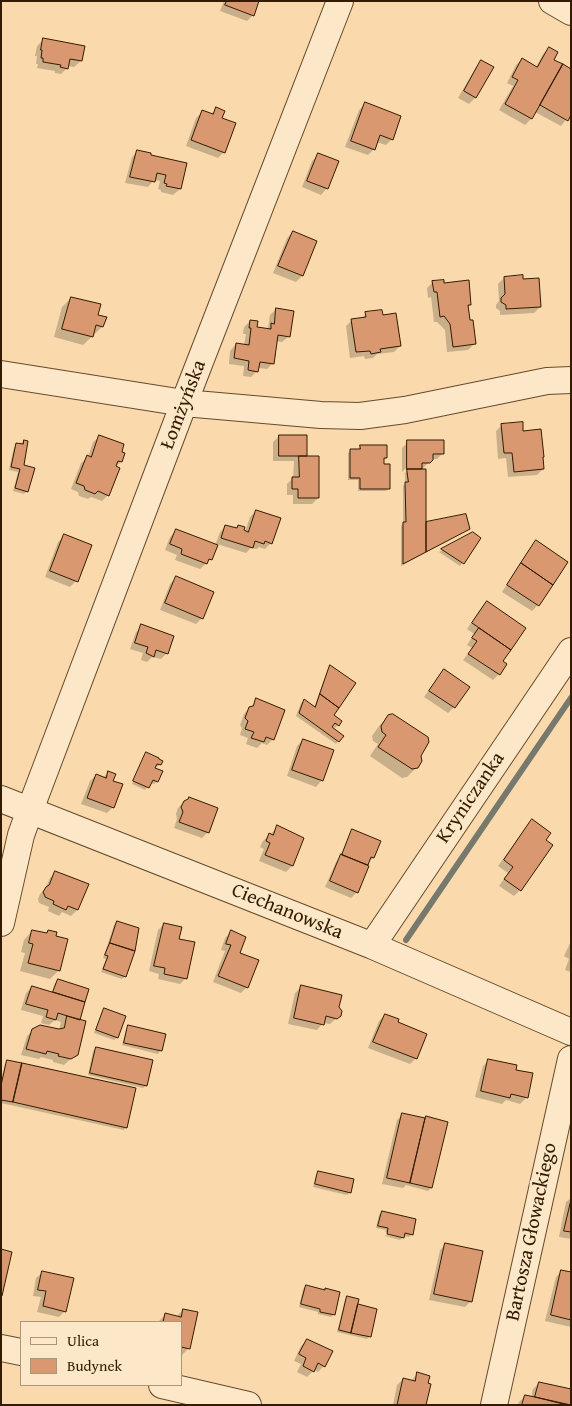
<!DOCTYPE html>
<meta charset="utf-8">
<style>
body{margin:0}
#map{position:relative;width:572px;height:1406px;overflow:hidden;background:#fadaac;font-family:"Gentium Book Plus",serif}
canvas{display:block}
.frame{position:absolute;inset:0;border:2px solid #331b00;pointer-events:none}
.legend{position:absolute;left:20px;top:1321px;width:162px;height:65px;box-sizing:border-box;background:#fce7c9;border:1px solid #ac9579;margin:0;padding:6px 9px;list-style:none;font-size:15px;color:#331b00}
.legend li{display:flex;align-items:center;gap:10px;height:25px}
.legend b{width:25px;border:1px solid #ac9579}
</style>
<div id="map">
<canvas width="572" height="1406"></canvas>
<div class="frame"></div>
<ul class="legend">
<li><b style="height:6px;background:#fce7c9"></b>Ulica</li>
<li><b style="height:14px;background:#da9870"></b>Budynek</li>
</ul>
</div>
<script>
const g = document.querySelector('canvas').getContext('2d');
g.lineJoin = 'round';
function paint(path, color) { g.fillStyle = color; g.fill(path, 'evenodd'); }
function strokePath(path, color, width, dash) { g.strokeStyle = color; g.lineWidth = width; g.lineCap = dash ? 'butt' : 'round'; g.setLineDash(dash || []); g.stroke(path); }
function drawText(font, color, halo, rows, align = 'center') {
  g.font = font + ' "Gentium Book Plus",serif'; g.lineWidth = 5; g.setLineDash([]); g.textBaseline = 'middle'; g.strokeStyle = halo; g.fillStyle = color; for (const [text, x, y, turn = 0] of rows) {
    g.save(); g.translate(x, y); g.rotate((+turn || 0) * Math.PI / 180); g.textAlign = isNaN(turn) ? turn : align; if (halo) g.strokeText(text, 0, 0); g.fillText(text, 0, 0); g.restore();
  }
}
paint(new Path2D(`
 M224 1H258L253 15 247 21 220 11Z
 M43 40 81 61 74 67 67 66V68L61 74 55 73V71L37 68 38 64H36L37 56H35L37 46Z
 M549 48 552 60 571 71V117L569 116 561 126 535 112 531 119 525 125 499 110 513 86 507 83 516 65 522 59 536 67 543 54Z
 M482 61 492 67 475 98 469 104 458 98 476 67Z
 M365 104 392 139 386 145 376 142 374 149 368 155 345 147 359 110Z
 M216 109 221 119 224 152 218 158 186 146 196 118 202 112 210 115Z
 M138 151 149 155 186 164 180 189 173 195 161 192V190L158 189 160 181 154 180 148 187 125 183 132 157Z
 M318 155 327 188 321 195 302 187 312 161Z
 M293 232 315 241 302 276 296 282 273 273 287 238Z
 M504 278 522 281 540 307 534 313 500 315V311L496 308V305L499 301 498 284Z
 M433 282 443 284 470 304 467 307 474 344 468 350 447 352 445 330 437 322H434L431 297 428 298 427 288Z
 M71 298 97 316 102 327 83 345 54 337 62 307Z
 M276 309 289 336 282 342 276 341 273 363 267 369 258 368 257 371 251 377 243 376 244 366 229 364 230 351 236 344 244 345 246 334H243L244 327 250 321 256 328 267 330 268 328 270 315Z
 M366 314 382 316 400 346 394 352 377 354 373 358 365 359 364 356 350 358 346 326 352 320 361 319Z
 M502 425 522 432 543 469 537 475 508 477 506 458 498 459 496 431Z
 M100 436 121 462 115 467 108 495 102 501 91 497 88 499 79 496 78 492 71 489 81 463 88 457 93 442Z
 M279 436 306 457 318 498 312 504H293V495H287V484L293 478 294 461H273V442Z
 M24 441 23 466 27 491 24 494 13 491 18 472 9 470 14 447Z
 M408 442 443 453 437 459H432L421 470 425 523 465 531 401 566V526L403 523V486L405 484V474H404L413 465 411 463 402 472V448Z
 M361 446 386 458 383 460 389 488 386 491H358V480H348V453L350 451 358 449Z
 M256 511 271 543 265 549 259 547 257 549 251 548 246 553 217 544 211 559 200 569 175 560 177 555 165 550 170 537 176 531 215 546 220 532 226 526 236 529 238 526 242 531 245 532 250 517Z
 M473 534 480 538 460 566 439 552Z
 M64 536 90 546 76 581 70 587 45 577 58 542Z
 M536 542 566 562 538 605 532 611 502 592 530 548Z
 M176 578 202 618 196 624 160 610 170 584Z
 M487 602 524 628 502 661 499 674 493 680 463 660 472 648 467 645 474 634 467 629 481 608Z
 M142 626 167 653 161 659 152 657 147 662 141 660 143 653 130 649 136 632Z
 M330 667 333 715 338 725 335 728 329 724 338 741 336 744 296 716 301 703 304 701 314 707 328 669Z
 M444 671 454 707 448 713 424 697 438 677Z
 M257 700 273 739 267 745 262 743 257 748 246 744 248 738 240 735 242 728 240 725 244 714Z
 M388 717 420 756 417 767 407 777 402 778 370 756 378 744 373 741 372 736 379 726Z
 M303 740 322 780 316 787 287 776 297 746Z
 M146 753 160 764 157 767 155 766 154 769 161 772 157 782 154 784 150 783 145 790 132 784 144 756Z
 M108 772 112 781 113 807 107 813 81 804 90 781 96 775 103 778Z
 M184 802 208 832 202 838 174 828 177 819 176 814 178 808Z
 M532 821 520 890 514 896 499 886 508 873 498 866 526 827Z
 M277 827 303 839 292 866 286 872 259 861 264 849 260 847 263 841 269 835H270Z
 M353 831 373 858 371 860 369 859 366 866 357 892 351 898 325 887 336 862 340 857 350 834Z
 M56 872 87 885 77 910 71 916 62 912 59 916 48 911 49 907 39 903 38 899 40 894 45 889 50 878Z
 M117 922 125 976 122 979 101 972 106 959 103 958 114 925Z
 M164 924 178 940 186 978 180 984 158 979 159 974 149 971 158 930Z
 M32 931 45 934 48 931 54 937 59 970 50 979 20 971 25 953 21 952 24 940Z
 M231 932 247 987 241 993 213 982 225 951 221 950 225 938Z
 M571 941V972L565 970 569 959 564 956Z
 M58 981 88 990 79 1020 76 1054 64 1065 53 1062V1060L41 1057 39 1059 21 1055 27 1036 33 1030 59 1031 61 1022 55 1020 49 1025 41 1023 43 1016 21 1010 26 993 32 987 52 993 55 983Z
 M301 987 338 1007 340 1015 330 1024 323 1023 317 1030 288 1024 295 993Z
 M105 1009 125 1017 117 1038 114 1040 94 1033 102 1012Z
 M385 1015 396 1023 416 1058 410 1064 368 1048 379 1021Z
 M129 1027 164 1035 160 1051 158 1054 122 1045 126 1030Z
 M96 1048 146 1086 143 1088 88 1075 93 1051Z
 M489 1060 515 1070 532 1074 526 1098 520 1104 506 1100 502 1104 475 1097 483 1066Z
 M8 1061 126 1127 124 1130 1 1103V1080L5 1064Z
 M403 1114 424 1119 426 1118 431 1188 428 1191 406 1185 403 1188 382 1184 397 1120Z
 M319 1172 350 1192 347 1195 313 1187 316 1175Z
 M571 1198V1239L559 1237 566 1202Z
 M382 1212 412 1234 409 1237 403 1236 385 1232 386 1230 376 1228 379 1215Z
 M385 1235 402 1238 400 1240 385 1236Z
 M446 1244 471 1301 465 1307 429 1300 440 1250Z
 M562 1271 571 1273V1327L545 1321 556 1277Z
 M43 1272 65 1311 59 1317 37 1312 41 1297 33 1296 36 1278Z
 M306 1286 324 1291 326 1289 333 1315 331 1317 318 1314V1312L299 1307 303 1289Z
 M347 1297 356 1305 376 1310 370 1336 367 1339 337 1332 345 1300Z
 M183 1310 189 1348 181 1356V1322H158L165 1315 176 1317Z
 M307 1340 324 1366 318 1372 314 1370 307 1377 297 1372 301 1364 294 1361 301 1346Z
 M417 1374 424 1405H393L397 1385 403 1379 411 1381Z
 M539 1383 571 1405H518L519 1402 525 1396 531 1398 533 1389Z`), '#0003');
strokePath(new Path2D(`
 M406 940 571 698`), '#76796c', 6);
const building = new Path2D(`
 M227 1H259L254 16 225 5Z
 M43 38 85 46 82 61 70 59 68 69 60 67 61 65 43 62V58H41L42 50H41Z
 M549 47 558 52 554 60 563 64 532 119 505 104 518 80 512 77 522 58 537 67Z
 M481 60 494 67 476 98 464 91Z
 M563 64 571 69V115L568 121 540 105Z
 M365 102 401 116 393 140 380 135 375 150 351 141Z
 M216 107 225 111 222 118 236 123 225 153 191 140 202 110 213 114Z
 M137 150 151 153V155L187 163 181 189 166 186 167 184 164 183 166 175 157 173 155 182 130 177Z
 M318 153 339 161 328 189 307 181Z
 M293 231 317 241 303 276 278 266Z
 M523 275V279L539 278 541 307 506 309V305L501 302V298L505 294 504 277Z
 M444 280V283L469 280 471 305H468L470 320H473L476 344 453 347 450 324 444 316 440 317 437 292H434L432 281Z
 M71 297 101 304 98 315 107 317 103 327 96 325 93 337 62 329Z
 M276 308 294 311 290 337 278 335 274 364 260 362 258 372 248 370 249 361 234 358 236 343 249 345 251 328H249L250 320 258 321 257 327 271 329V323L274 324Z
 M382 310 383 315 396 313 401 346 380 349 381 352 371 354 370 351 356 352 351 319 366 317 365 312Z
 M523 422V431L541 429 544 457H543L544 469 514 472 512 453H504L501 424Z
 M99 435 124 444 122 452 125 453 122 462 118 461 116 466 120 468 109 496 98 491 95 494 85 490 84 486 76 483 87 455 91 457Z
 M279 435H307V456H279Z
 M24 440 28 441 24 465 35 468 28 492 15 488 20 469 11 467 16 443 23 444Z
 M407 440H444V454H433V460L430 463H422V469H407Z
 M360 445H387V458H384V464H390V489H360V478H350V449H360Z
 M299 456H319V498H298V489H292V477H299Z
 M407 469H426V552L403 564V522H406L405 482H408Z
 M256 510 281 518 272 544 265 541 264 544 255 541 253 548 221 538 225 525 237 528 238 525 245 527 244 530 248 532Z
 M466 514 470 529 426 552V522Z
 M176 529 218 545 212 560 209 559 207 564 181 554 182 549 170 544Z
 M473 532 481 538 464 564 441 549Z
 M64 534 92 545 78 582 50 571Z
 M536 540 568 562 553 585 521 563Z
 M521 563 553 585 539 606 507 585Z
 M176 576 214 592 203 619 165 603Z
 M487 601 526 628 511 650 472 623Z
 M141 624 174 636 168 654 156 650 154 657 146 653 148 647 135 643Z
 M479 628 511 650 503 661 507 664 500 675 468 654 477 641 472 638Z
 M330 665 356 683 339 708 320 694Z
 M444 669 470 687 455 708 429 691Z
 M320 694 339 708 334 715 342 721 339 726 335 723 332 727 344 736 339 742 299 713 304 699 315 707Z
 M256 698 285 710 274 740 266 737 264 742 251 738 254 732 245 729 248 721 245 718 249 707 253 706Z
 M393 714 428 737 429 742 421 756 422 761 418 768 412 769 378 747 386 735 382 732 381 726 388 715Z
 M303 739 334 750 323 781 292 770Z
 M146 752 159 758V759L163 761 161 765 157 764 155 768 163 771 158 782 153 780 149 788 133 781Z
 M108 771 116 774 113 781 123 784 114 808 87 798 96 774 106 778Z
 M189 797 218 808 209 833 179 822 183 812 181 807 184 801 188 799Z
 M532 819 551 833 546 840 553 845 521 891 504 879 513 867 504 860Z
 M277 825 304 838 293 866 265 855 270 843 266 841 269 833 273 835Z
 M352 829 381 841 374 858 371 857 368 865 342 855Z
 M341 854 369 866 358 893 330 881Z
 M55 871 89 884 78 910 68 906 66 910 53 904 54 901 45 897V896L43 892 46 887 49 885Z
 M117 921 139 928 135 951 110 943Z
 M164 923 182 927 179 939 195 942 187 979 164 974 165 968 154 966Z
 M32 930 47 933 48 930 57 932 56 936 68 939 60 971 28 963 33 944 29 943Z
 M231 930 246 937 240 953 259 960 248 988 218 976 231 945 226 944Z
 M110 943 135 951 126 977 103 969 108 956 105 955Z
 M58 979 89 989 85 1002 53 992Z
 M301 985 342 995 339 1007 342 1011 341 1016 337 1019 326 1016 324 1025 294 1018Z
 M32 986 85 1002 80 1020 58 1013 56 1020 46 1017 48 1010 26 1004Z
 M104 1008 126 1016 118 1038 96 1030Z
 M385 1014 399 1019 398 1022 427 1034 417 1059 373 1042Z
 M67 1016 86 1021 78 1055 71 1059 58 1056 59 1054 47 1051 46 1054 26 1049 32 1029 40 1025 59 1029 64 1028Z
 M128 1025 166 1034 162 1051 124 1043Z
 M96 1047 153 1060 147 1086 90 1073Z
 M488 1059 517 1065 516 1070 533 1073 528 1098 511 1094 510 1098 481 1091Z
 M7 1060 22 1063 13 1102 1 1100V1086Z
 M22 1063 136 1088 127 1128 13 1102Z
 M402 1113 425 1118 410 1183 387 1178Z
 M426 1116 448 1122 432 1188 410 1183Z
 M318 1171 354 1179 351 1193 315 1184Z
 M571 1200V1232L564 1231Z
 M382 1211 416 1219 413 1235 405 1233 404 1238 387 1234 388 1228 378 1226Z
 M445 1243 483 1251 472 1302 434 1294Z
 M1 1249 12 1252 2 1296H1Z
 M561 1270 571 1272V1320L551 1315Z
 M42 1271 74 1278 66 1312 43 1306 46 1291 38 1290Z
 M306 1285 325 1290V1288L340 1292 335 1315 320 1312V1309L301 1304Z
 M347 1296 359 1299 351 1333 339 1330Z
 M358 1304 377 1309 371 1337 351 1333Z
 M183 1309 198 1312 190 1349 181 1347V1322H163L165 1313 181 1317Z
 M307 1339 333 1351 325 1367 318 1363 314 1372 303 1366 306 1358 299 1354Z
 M417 1372 430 1376 428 1383 431 1384 426 1405H397L403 1378 415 1381Z
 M539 1382 571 1389V1405L535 1397Z
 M525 1395 535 1397 567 1405H522Z`);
paint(building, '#da9870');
strokePath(building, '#331b00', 1);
const street = new Path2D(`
 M552 1 571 12
 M1 374 184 403 321 415 360 416 405 410 547 381 571 380
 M1 799 373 946 571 1032
 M1 923 21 835 30 810 184 403 340 1
 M373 946 377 938 571 651
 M1 1348 21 1352
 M162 1385 248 1405
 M494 1405 571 1059`);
strokePath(street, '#654b2b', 28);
strokePath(street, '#fce7c9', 26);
drawText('20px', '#331b00', '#fce7c9', [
 ["Łomżyńska",184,405,-69],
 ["Kryniczanka",471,798,-56],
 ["Ciechanowska",287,912,22],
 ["Bartosza Głowackiego",532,1232,-78]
]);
</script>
